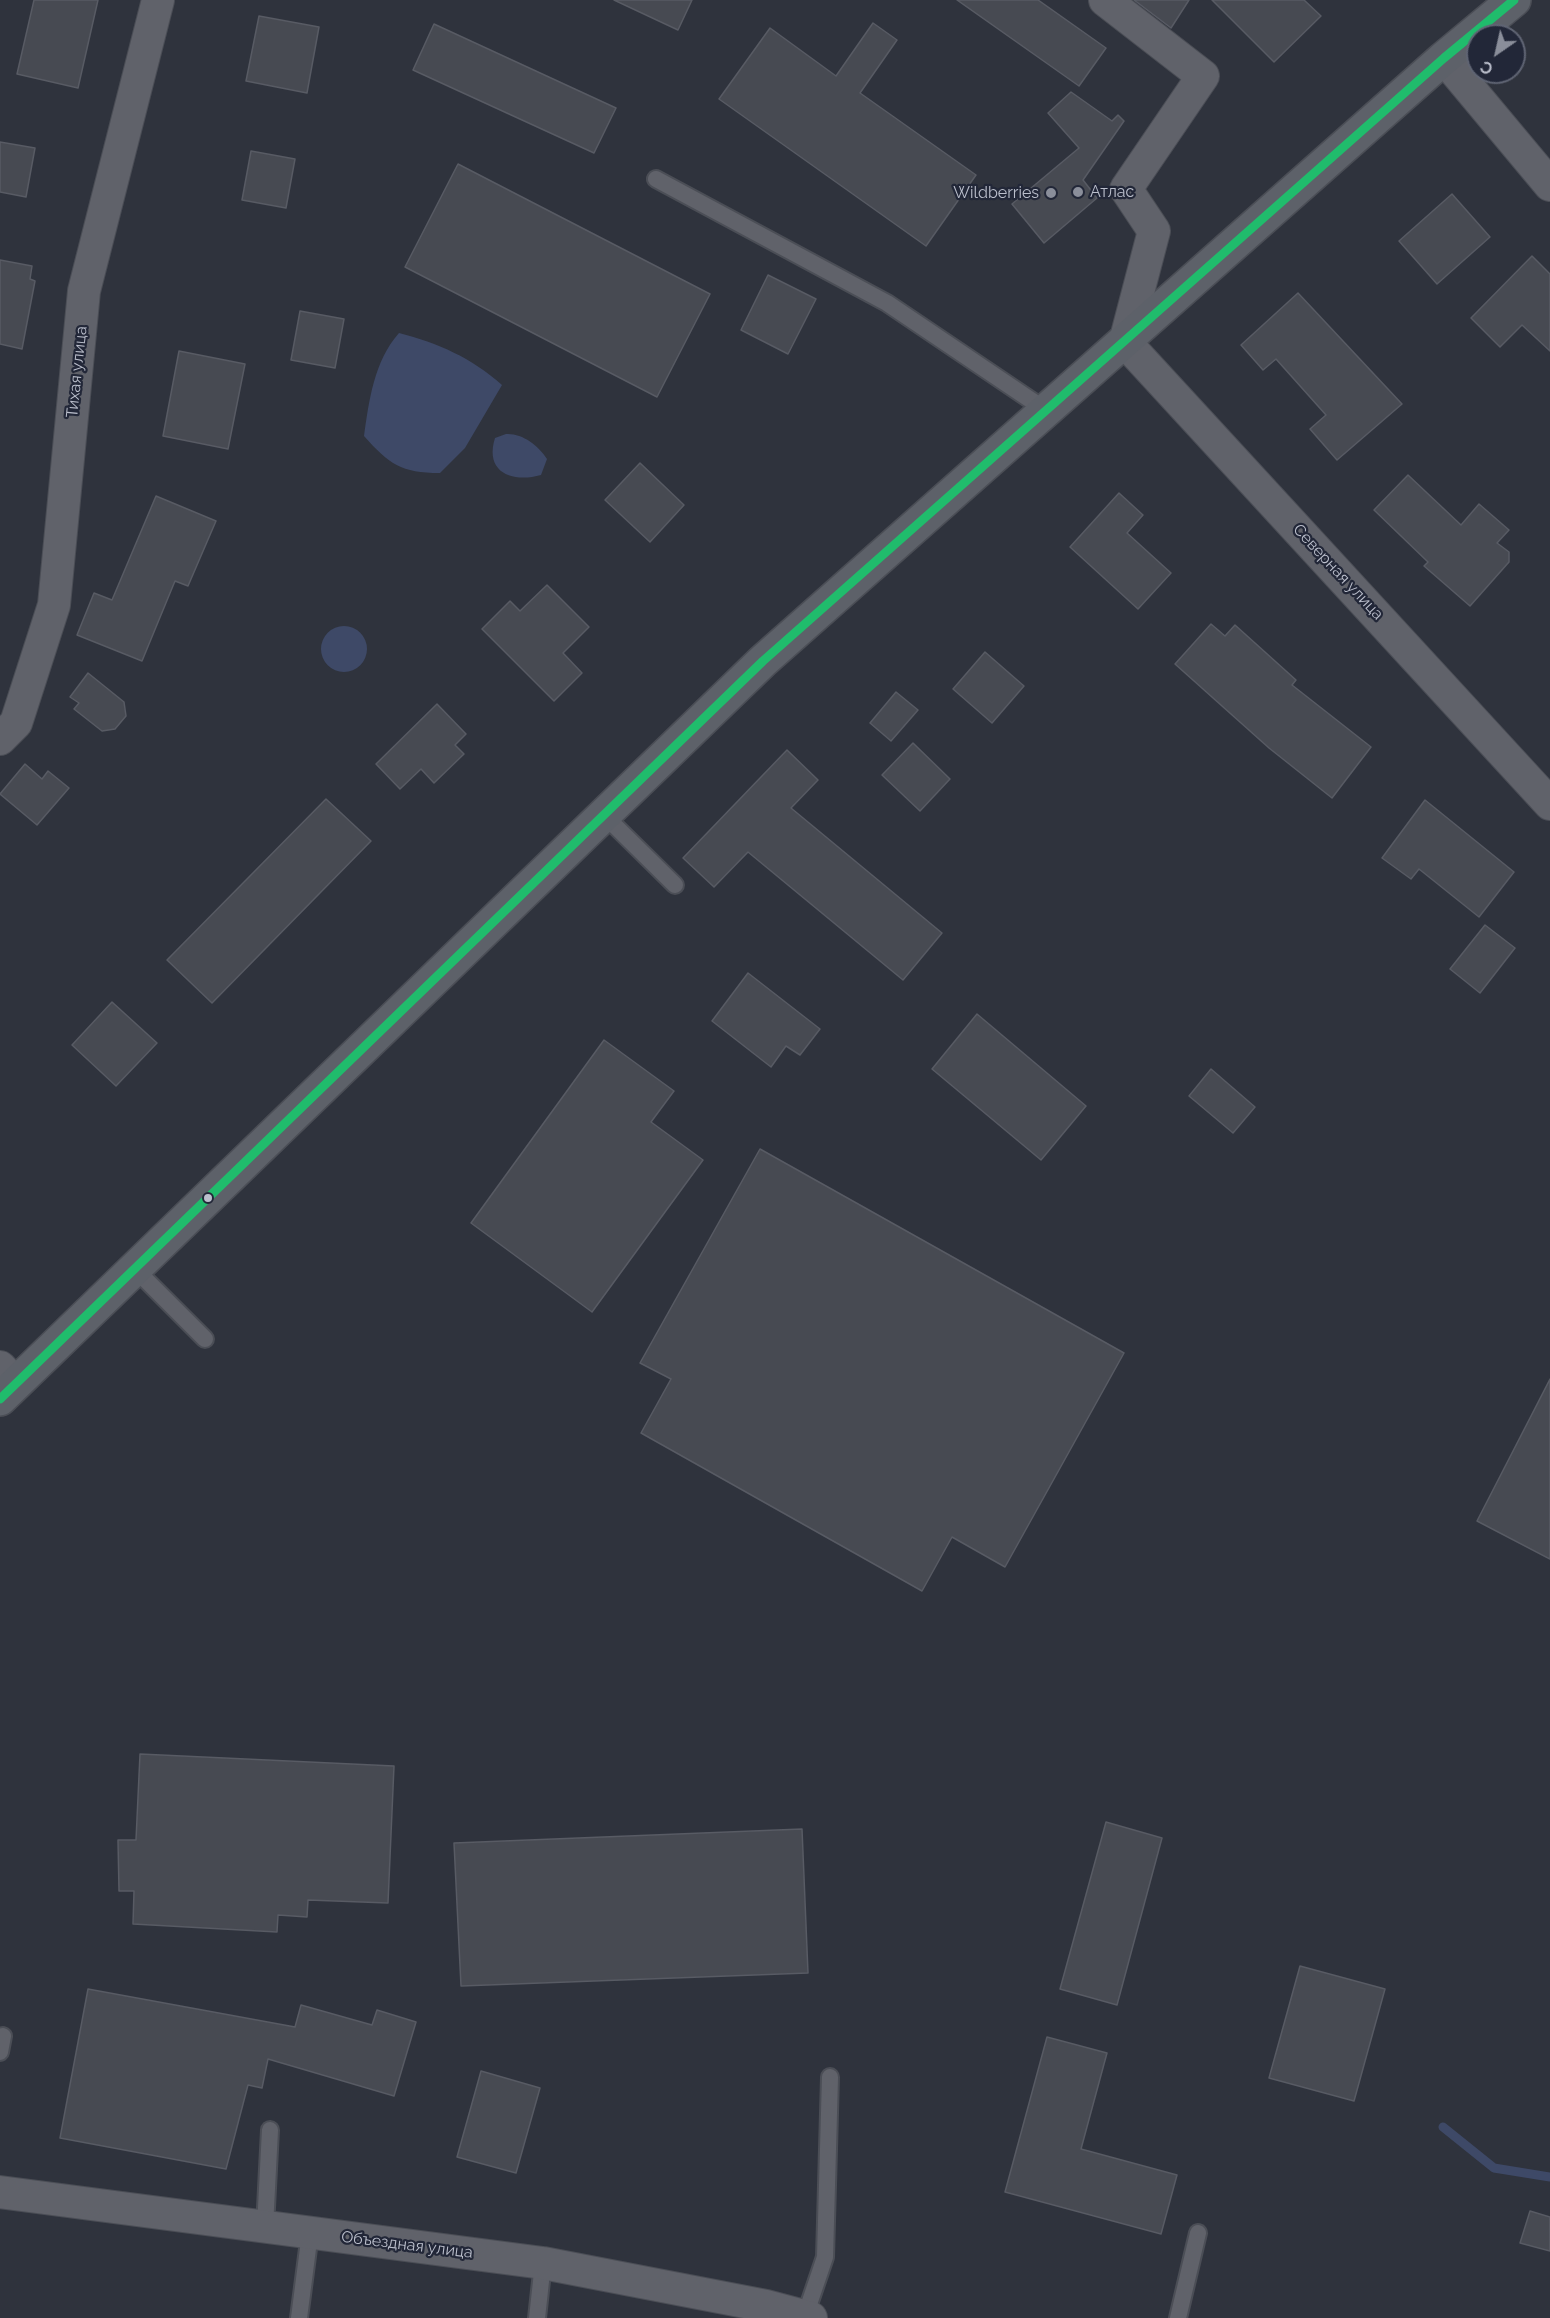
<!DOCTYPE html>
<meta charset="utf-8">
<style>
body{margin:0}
#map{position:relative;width:1550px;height:2318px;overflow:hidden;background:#2f333d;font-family:Raleway,sans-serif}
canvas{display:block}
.north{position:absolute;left:1466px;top:24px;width:60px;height:60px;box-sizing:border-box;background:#222738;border:2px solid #5f6473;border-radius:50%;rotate:214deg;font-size:16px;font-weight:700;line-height:24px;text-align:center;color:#bbbfcc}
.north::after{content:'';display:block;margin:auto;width:21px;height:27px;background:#8a8e9a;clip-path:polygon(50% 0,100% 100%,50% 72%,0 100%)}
</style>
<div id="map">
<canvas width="1550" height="2318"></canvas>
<div class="north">С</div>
</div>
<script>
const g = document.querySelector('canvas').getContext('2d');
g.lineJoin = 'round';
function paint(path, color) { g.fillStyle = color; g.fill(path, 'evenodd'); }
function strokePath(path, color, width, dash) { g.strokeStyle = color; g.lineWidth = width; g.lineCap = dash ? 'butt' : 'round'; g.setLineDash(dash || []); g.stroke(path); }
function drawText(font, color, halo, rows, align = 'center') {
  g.font = font + ' Raleway,sans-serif'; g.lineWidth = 4.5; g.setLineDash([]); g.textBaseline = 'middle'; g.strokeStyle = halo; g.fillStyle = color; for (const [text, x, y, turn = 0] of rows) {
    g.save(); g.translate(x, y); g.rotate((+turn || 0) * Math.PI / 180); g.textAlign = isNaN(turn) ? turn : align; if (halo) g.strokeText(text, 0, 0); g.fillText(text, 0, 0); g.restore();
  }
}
paint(new Path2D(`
 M399 333C438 343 472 358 502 385L465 448 440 473C401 473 389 464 364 436 369 401 374 361 399 333Z
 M506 434C522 433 538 445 547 459L541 475C513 483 484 473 495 438Z
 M321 649a23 23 0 1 1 46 0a23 23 0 1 1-46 0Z`), '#3e4967');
strokePath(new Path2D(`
 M1443 2127 1494 2168 1550 2177`), '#3e4967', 9);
const building = new Path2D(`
 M34 0H98L78 88 17 74Z
 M614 0H692L678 30Z
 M957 0H1038L1106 48 1079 86Z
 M1134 0H1189L1171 28Z
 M1212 0H1304L1321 16 1274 62Z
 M259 16 319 27 307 93 246 81Z
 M873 23 897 40 860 93 976 175 926 246 719 99 770 28 836 76Z
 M434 24 616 108 594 153 413 70Z
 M1071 92 1112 121 1118 115 1124 121 1083 180 1097 198 1044 243 1012 204 1079 148 1048 113Z
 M0 142 35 148 26 197 0 192Z
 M251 151 295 159 286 208 242 200Z
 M458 164 710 294 657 397 405 267Z
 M1452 194 1490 237 1437 284 1399 241Z
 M1532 256 1550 274V351L1522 325 1500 347 1471 318Z
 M0 260 32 266 30 279 35 281 22 349 0 344Z
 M768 275 816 299 788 354 741 330Z
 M1298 293 1402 404 1337 460 1310 429 1326 415 1276 359 1263 370 1241 345Z
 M300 311 344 319 335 368 291 360Z
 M179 351 245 364 228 449 163 436Z
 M640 463 684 505 650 542 605 500Z
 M1408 475 1461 525 1479 504 1509 530 1497 543 1509 552V562L1470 606 1424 566 1428 562 1374 510Z
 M1119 493 1143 515 1127 533 1171 573 1138 609 1070 547Z
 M156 496 216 521 188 586 175 581 142 661 77 635 94 593 112 600Z
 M547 585 589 627 563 653 582 673 554 701 482 629 510 601 520 611Z
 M1211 624 1225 636 1235 625 1296 680 1292 685 1371 747 1332 798 1269 748 1175 664Z
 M985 652 1024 686 992 723 953 689Z
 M88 673 124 702 126 716 115 729 102 731 74 709 79 703 70 697Z
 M896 692 918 710 891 741 870 723Z
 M437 704 466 734 455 745 464 754 434 783 421 769 400 789 376 764Z
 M913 743 950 779 920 811 882 775Z
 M787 750 818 780 791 808 942 933 903 980 748 852 714 887 683 858Z
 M25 764 42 779 48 771 69 788 37 825 0 794Z
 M326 799 371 841 212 1003 167 960Z
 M1425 800 1514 872 1479 917 1419 869 1411 879 1382 858Z
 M1485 925 1515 948 1480 993 1450 969Z
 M748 973 820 1029 800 1055 786 1046 771 1067 712 1021Z
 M112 1002 157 1043 116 1086 72 1045Z
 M977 1014 1086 1106 1041 1160 932 1069Z
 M604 1040 674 1091 651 1122 703 1160 592 1312 471 1223Z
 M1211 1069 1255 1107 1233 1133 1189 1096Z
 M760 1149 1124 1353 1005 1567 952 1537 922 1591 641 1433 671 1379 640 1363Z
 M1550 1379V1559L1477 1521Z
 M140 1754 394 1766 388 1903 308 1900 307 1917 278 1915 277 1932 133 1924 134 1891H119L118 1840H136Z
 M1106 1822 1162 1838 1117 2005 1060 1989Z
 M802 1829 808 1973 461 1986 454 1843Z
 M1300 1966 1385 1989 1354 2101 1269 2078Z
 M88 1989 295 2027 301 2005 372 2025 377 2010 416 2022 394 2096 268 2059 262 2088 248 2085 226 2169 60 2138Z
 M1047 2037 1107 2053 1081 2149 1177 2175 1161 2234 1005 2192Z
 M481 2071 540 2088 516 2173 457 2157Z
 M1530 2211 1550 2217V2251L1520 2243Z`);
paint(building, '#474a52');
strokePath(building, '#585b64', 1.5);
const lane = new Path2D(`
 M656 179 887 303 1047 411
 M604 815 675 885
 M134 1268 205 1339
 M0 2052 3 2036
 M265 2227 270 2130
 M805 2316 825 2257 830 2077
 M299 2318 310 2233
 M537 2318 543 2263
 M1178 2318 1198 2233`);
const street = new Path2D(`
 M1105 0 1203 76 1126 189 1154 231 1125 342 1550 804
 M1444 58 1550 185
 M0 739 16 723 54 605 84 291 158 0
 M0 1367 15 1383
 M0 2192 543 2263 766 2306 811 2318`);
const secondary = new Path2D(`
 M0 1399 763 661 1444 58 1514 0`);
strokePath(lane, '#4b4e56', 20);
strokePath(street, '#4b4e56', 34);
strokePath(secondary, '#4b4e56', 36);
strokePath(lane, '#60626a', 16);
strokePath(street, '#60626a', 32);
strokePath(secondary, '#5d6169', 33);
strokePath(new Path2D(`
 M0 1399 763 661 1444 58 1514 0`), '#20bc6c', 9);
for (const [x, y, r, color] of [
 [1078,192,6,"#8a8e9a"],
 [1051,193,6,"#8a8e9a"],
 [208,1198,5,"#bbbfcc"]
]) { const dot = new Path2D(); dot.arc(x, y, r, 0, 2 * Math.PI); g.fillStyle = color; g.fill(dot); strokePath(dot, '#222738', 2); }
drawText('16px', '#bbbfcc', '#222738', [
 ["Атлас",1090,192],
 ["Wildberries",1039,193,"right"]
], 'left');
drawText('16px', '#bbbfcc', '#222738', [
 ["Тихая улица",77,372,-84],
 ["Северная улица",1338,572,47],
 ["Объездная улица",407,2245,7]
]);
</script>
